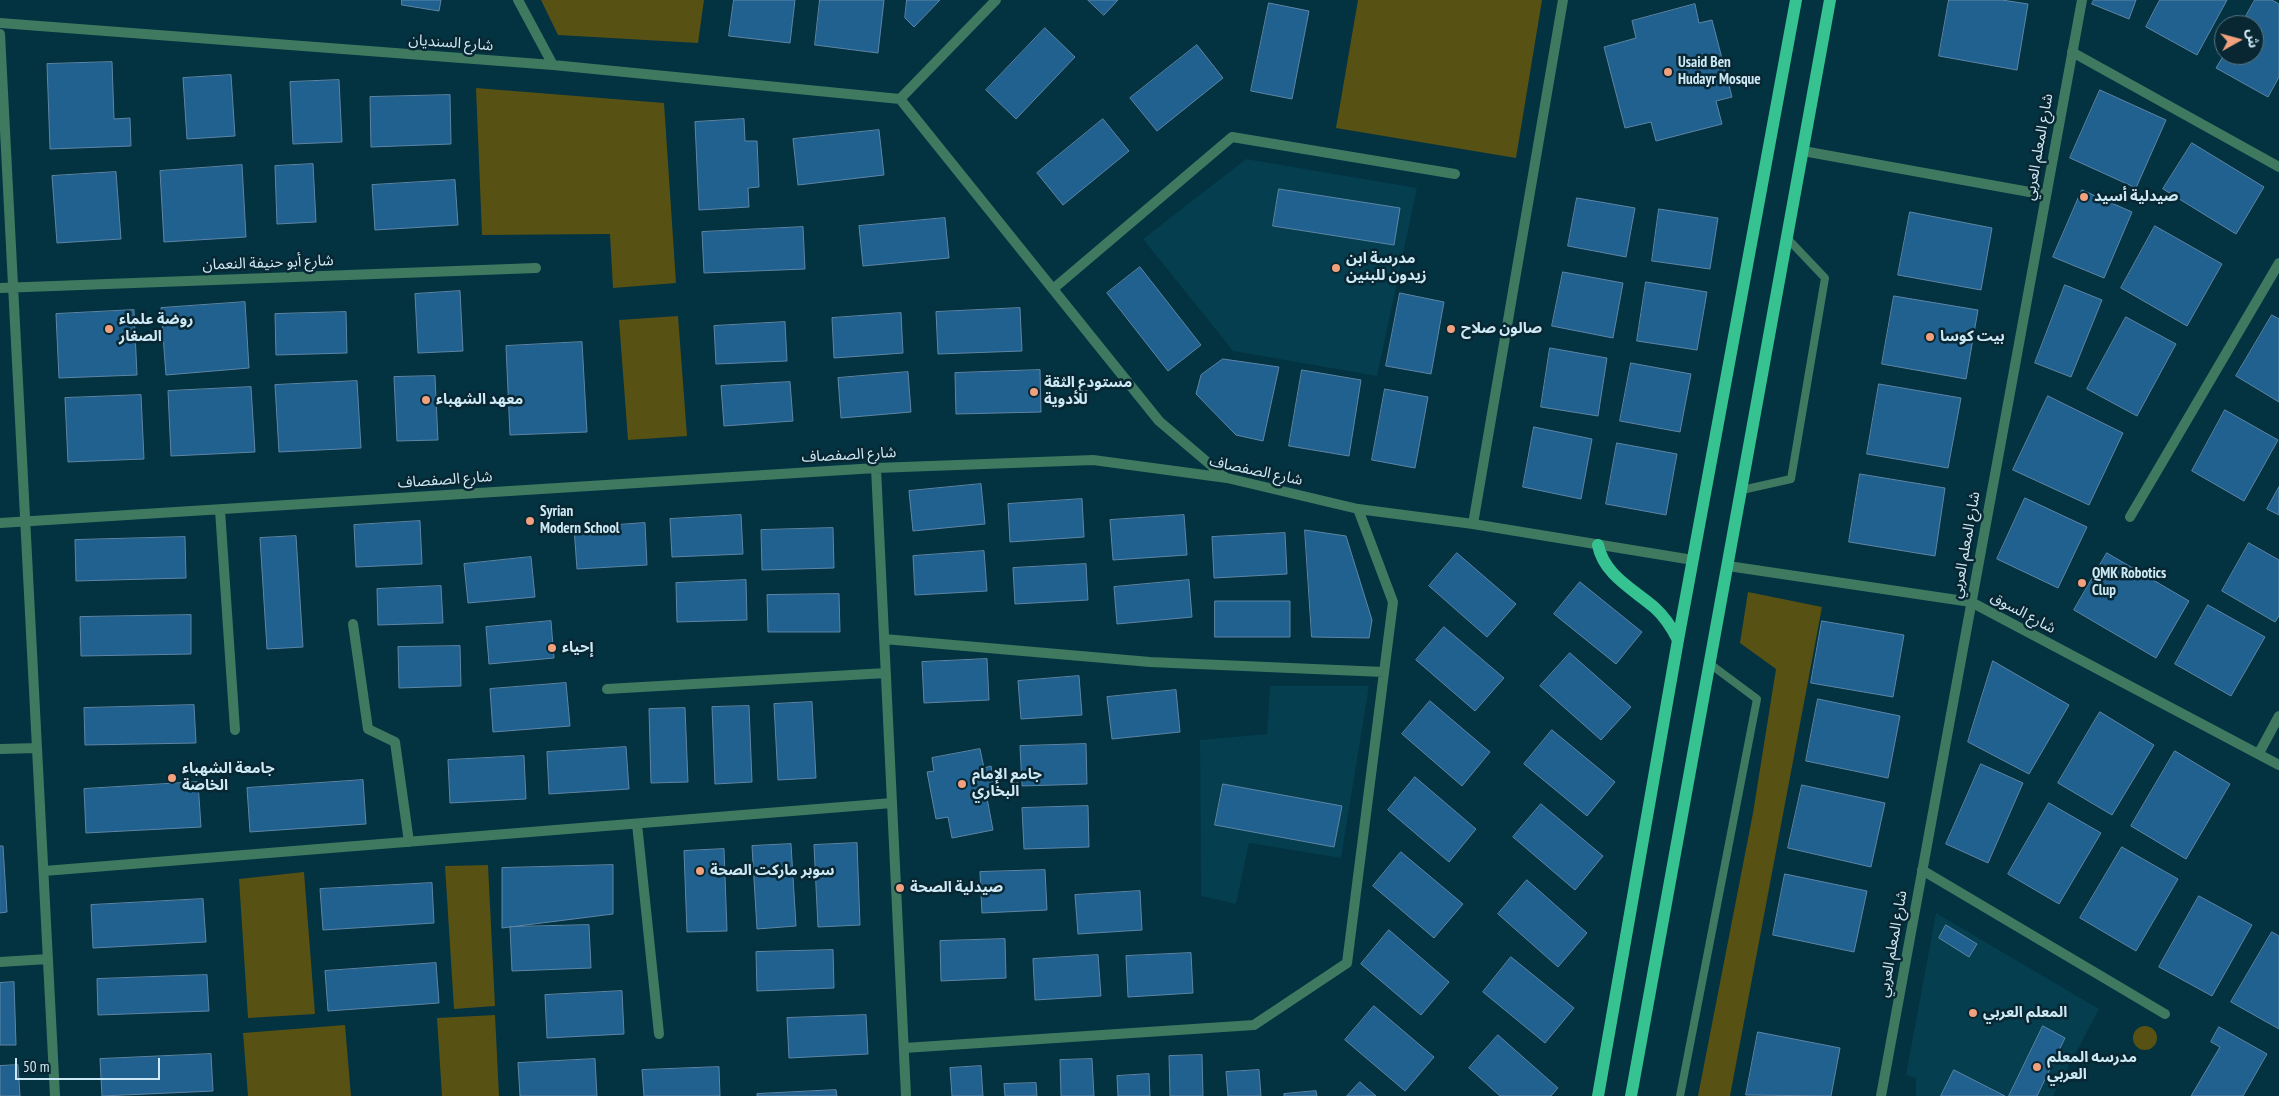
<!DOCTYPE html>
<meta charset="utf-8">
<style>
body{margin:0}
#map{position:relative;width:2279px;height:1096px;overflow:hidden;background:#033241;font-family:"PT Sans Narrow","Noto Sans Arabic",sans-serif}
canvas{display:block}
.north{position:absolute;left:2214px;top:15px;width:50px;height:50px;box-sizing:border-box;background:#092732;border:1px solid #577580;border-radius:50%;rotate:83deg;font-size:14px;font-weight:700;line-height:20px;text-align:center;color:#cde9f5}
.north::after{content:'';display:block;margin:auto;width:18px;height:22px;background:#f2a17e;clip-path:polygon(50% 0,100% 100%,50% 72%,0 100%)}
.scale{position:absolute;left:15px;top:1058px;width:145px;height:22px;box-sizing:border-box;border:2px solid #cde9f5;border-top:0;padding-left:6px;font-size:15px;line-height:18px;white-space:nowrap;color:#cde9f5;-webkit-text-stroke:4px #092732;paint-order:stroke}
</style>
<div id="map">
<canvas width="2279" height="1096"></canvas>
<div class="north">ش</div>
<div class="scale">50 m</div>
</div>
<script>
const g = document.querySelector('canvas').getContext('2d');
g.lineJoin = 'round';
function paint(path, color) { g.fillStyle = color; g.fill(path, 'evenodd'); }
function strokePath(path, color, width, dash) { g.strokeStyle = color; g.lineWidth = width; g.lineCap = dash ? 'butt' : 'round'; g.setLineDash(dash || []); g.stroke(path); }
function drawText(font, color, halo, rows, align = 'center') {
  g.font = font + ' "PT Sans Narrow","Noto Sans Arabic",sans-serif'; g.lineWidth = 5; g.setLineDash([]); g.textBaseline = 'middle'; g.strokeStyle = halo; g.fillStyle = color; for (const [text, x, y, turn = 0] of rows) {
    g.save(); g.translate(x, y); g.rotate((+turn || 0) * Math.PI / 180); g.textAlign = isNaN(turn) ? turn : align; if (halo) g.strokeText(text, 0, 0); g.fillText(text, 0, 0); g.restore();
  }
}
paint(new Path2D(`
 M1246 159 1417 188 1377 376 1233 351 1143 239Z
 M1270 686H1369L1341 858 1249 843 1236 904 1201 896 1200 740 1267 734Z
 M1936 913 2099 1009 2053 1096H1916V1078L1906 1075Z`), '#053e4f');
paint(new Path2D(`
 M541 0H704L698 43 558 35Z
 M1358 0H1542L1516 158 1336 128Z
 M476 88 664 103 676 283 613 288 610 234 482 235Z
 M678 316 687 436 628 440 619 320Z
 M1748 592 1822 607 1730 1096H1698L1753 813 1776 669 1740 643Z
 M488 865 495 1006 454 1009 445 866Z
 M304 872 315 1014 248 1018 239 879Z
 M495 1015 499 1096H442L437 1018Z
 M345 1025 351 1096H248L243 1033Z
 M2133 1038a12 12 0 1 1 24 0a12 12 0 1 1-24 0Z`), '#575114');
const building = new Path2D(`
 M402 0H441L439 11 402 5Z
 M734 0H795L790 43 729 36Z
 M820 0H884L878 53 815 45Z
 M907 0H940L914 27 905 18Z
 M1088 0H1118L1104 15Z
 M1949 0H2002L2028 4 2017 70 1939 56Z
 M2094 0H2136L2129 19 2092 4Z
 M2160 0H2227L2197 55 2146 27Z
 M2255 0H2272L2279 4V77L2268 97 2216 68 2224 55H2254V25H2241Z
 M1269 3 1309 11 1292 99 1251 91Z
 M1695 4 1699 23 1712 20 1732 97 1716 101 1722 124 1656 141 1651 122 1625 128 1604 47 1636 38 1632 21Z
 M1045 28 1075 57 1016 119 986 90Z
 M1197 45 1223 78 1157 131 1130 98Z
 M112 62 114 119 130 118 131 146 50 149 47 64Z
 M231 75 235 136 187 139 183 78Z
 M339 80 342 142 293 144 290 82Z
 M2100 90 2166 120 2136 188 2070 158Z
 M450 95 451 144 371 147 370 97Z
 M744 119 745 141H757L759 187 748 188 749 207 699 210 695 122Z
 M1103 119 1129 151 1063 205 1037 173Z
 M879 130 884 175 798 185 793 139Z
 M2192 143 2264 187 2236 234 2163 189Z
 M313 164 316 222 277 224 275 166Z
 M242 165 246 237 164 242 160 171Z
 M116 172 121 239 57 243 52 176Z
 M455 180 458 225 375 230 372 185Z
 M1279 189 1400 208 1394 245 1273 226Z
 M2082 190 2132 212 2104 278 2053 257Z
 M1577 198 1635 208 1626 257 1568 246Z
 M1659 209 1718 218 1710 269 1652 261Z
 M1910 212 1992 228 1981 290 1898 275Z
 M945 218 949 258 863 266 859 226Z
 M2155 226 2222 264 2187 326 2121 288Z
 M803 227 805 269 704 273 702 232Z
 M1140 267 1201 345 1168 371 1107 293Z
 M1563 272 1623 283 1613 338 1552 326Z
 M1646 282 1707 292 1697 350 1637 341Z
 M2065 285 2102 300 2071 377 2035 363Z
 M460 291 463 351 418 353 415 294Z
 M1400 293 1444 302 1431 374 1386 366Z
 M1894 296 1978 310 1966 379 1882 364Z
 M245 302 249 368 166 375 161 308Z
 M1020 308 1022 351 938 354 936 312Z
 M134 310 137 375 59 378 56 314Z
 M346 312 347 353 276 355 275 314Z
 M901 313 903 353 834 358 832 318Z
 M2272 315 2279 319V402L2236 376Z
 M2126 317 2176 344 2137 416 2087 389Z
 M785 322 787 361 716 364 714 326Z
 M582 342 587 432 510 435 506 346Z
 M1550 348 1607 358 1598 416 1541 407Z
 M1223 359 1279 367 1263 441 1236 435 1196 394 1201 375Z
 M1631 363 1691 374 1680 432 1620 421Z
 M1040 370 1041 412 956 414 955 373Z
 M1302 370 1361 380 1349 456 1289 446Z
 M908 372 911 412 841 418 838 378Z
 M435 376 438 440 397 441 394 377Z
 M357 381 361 448 279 452 275 385Z
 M790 382 793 421 724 426 721 386Z
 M1879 384 1961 398 1948 468 1867 454Z
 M251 387 255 452 171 456 168 391Z
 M1385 389 1428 397 1415 468 1372 460Z
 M141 395 144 459 68 462 65 398Z
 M2048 396 2123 433 2089 505 2013 470Z
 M2225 410 2278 440 2244 501 2192 471Z
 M1534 427 1592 439 1581 499 1523 487Z
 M1617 443 1677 454 1666 515 1606 504Z
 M1860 474 1945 488 1935 556 1849 542Z
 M981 484 985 524 913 531 909 491Z
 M2279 487V515L2267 509Z
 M2025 498 2087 527 2058 588 1997 559Z
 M1082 499 1084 537 1010 542 1008 504Z
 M741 515 743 554 672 557 670 519Z
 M1184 515 1187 555 1113 560 1110 520Z
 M420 521 422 564 356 567 354 525Z
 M645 523 647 565 577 569 574 528Z
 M833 528 834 568 762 570 761 530Z
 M1305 530 1346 536 1372 620 1369 638 1312 637Z
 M1285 533 1287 574 1214 578 1212 537Z
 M296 536 303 647 267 649 260 538Z
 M185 537 186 578 76 581 75 540Z
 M2249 543 2279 560V616L2275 622 2222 591Z
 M984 551 987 591 915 595 913 556Z
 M1457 553 1516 604 1487 637 1429 586Z
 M2107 553 2189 601 2156 658 2074 610Z
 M531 557 535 597 468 603 464 564Z
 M1086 564 1088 600 1015 604 1013 568Z
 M746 580 747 620 677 622 676 583Z
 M1189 580 1192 617 1117 624 1114 587Z
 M1580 582 1642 632 1616 664 1554 614Z
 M441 586 443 623 378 625 377 589Z
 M839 594 840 632H768L767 595Z
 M1215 601H1290V637H1215Z
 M2208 605 2265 637 2231 696 2175 664Z
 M191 615V654L81 656 80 617Z
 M551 621 554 658 489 664 486 627Z
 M1822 621 1904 635 1893 697 1811 683Z
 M1444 627 1504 678 1475 711 1416 660Z
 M460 646 461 686 399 688 398 647Z
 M1570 653 1631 707 1601 740 1540 686Z
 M987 659 989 700 924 703 922 662Z
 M1993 661 2069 705 2029 774 1968 742Z
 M1079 676 1082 715 1021 719 1018 681Z
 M566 683 570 726 493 732 490 689Z
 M1176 690 1180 732 1112 739 1107 697Z
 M1818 699 1900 716 1888 778 1806 761Z
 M1430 701 1490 752 1462 786 1402 734Z
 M812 702 816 778 778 780 774 704Z
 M194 705 196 743 85 745 84 708Z
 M749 706 752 782 715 784 712 707Z
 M685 708 688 782 651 783 649 709Z
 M2100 712 2154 745 2112 815 2058 783Z
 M1552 730 1615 782 1587 816 1524 764Z
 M1086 744 1087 784 1022 786 1020 746Z
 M626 747 629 789 549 794 547 752Z
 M980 749 984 768 991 766 997 796 987 798 993 830 952 838 948 817 936 819 927 772 934 771 932 758Z
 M2175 751 2230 784 2186 859 2131 826Z
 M524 756 526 799 450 803 448 760Z
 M1981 764 2023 783 1988 863 1946 844Z
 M1415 777 1476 829 1449 862 1388 810Z
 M363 780 366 824 250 832 247 788Z
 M198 782 201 827 86 833 84 789Z
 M1223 784 1342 806 1334 847 1215 825Z
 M1802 785 1885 803 1871 867 1788 848Z
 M2049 803 2101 833 2059 904 2008 874Z
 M1541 804 1603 856 1575 890 1513 837Z
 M1088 806 1089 847 1024 849 1022 808Z
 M857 843 860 925 818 927 814 845Z
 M791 844 796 926 757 929 752 846Z
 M0 846H3L7 912 0 913Z
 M2122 847 2178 879 2136 951 2080 918Z
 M724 849 727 931 687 932 684 851Z
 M1401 852 1463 904 1434 938 1373 886Z
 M613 865V914L502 928V868Z
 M1045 870 1047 910 982 913 980 872Z
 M1785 874 1867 891 1854 952 1773 935Z
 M1527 880 1587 933 1558 967 1498 914Z
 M432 883 434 923 323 930 320 889Z
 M1140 891 1142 930 1078 934 1075 895Z
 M2199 896 2252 925 2212 996 2159 967Z
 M203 899 206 942 93 948 91 905Z
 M589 925 591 968 512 971 510 927Z
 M1946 925 1977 944 1969 957 1939 938Z
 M1389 930 1449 982 1421 1015 1361 964Z
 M2272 932 2279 936V1029L2231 1002Z
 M1005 939 1006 978 941 981 940 941Z
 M833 950 834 988 757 991 756 952Z
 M1191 953 1193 993 1128 997 1126 956Z
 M1098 955 1101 996 1035 1000 1033 959Z
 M1511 957 1574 1008 1545 1043 1483 992Z
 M436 963 439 1003 328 1011 325 971Z
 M207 975 209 1011 98 1015 97 979Z
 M14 982 16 1045H0V983Z
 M622 991 624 1034 547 1038 545 995Z
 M1374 1006 1434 1057 1405 1091 1345 1040Z
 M866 1015 868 1054 789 1058 787 1018Z
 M2043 1026 2065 1038 2037 1096H2009Z
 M2219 1027 2267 1054 2243 1096H2191L2220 1047 2211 1042Z
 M1758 1032 1840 1048 1831 1096 1746 1095Z
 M1498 1035 1558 1088 1551 1096H1500L1469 1068Z
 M211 1054 213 1091 102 1096 100 1059Z
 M1202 1055 1203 1096H1170L1169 1056Z
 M595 1059 597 1096H520L518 1063Z
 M1092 1059 1094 1096H1061L1060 1060Z
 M18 1065 20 1096H0V1066Z
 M981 1066 983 1096H952L950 1068Z
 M719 1067 720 1096H644L642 1070Z
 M1259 1070 1261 1096H1228L1226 1072Z
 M1954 1070 2005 1096H1941Z
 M1149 1074 1150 1096H1118L1117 1076Z
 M1360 1082 1376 1096H1347Z
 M1036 1083 1037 1096H1005L1004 1084Z
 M836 1090 837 1096H757V1094Z
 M1316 1091 1317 1096H1284V1094Z`);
paint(building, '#216190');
strokePath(building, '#5d85a5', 1);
strokePath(new Path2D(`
 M1742 490 1791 479 1825 278 1787 238
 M1680 1096 1757 699 1710 664`), '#3e7960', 8);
strokePath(new Path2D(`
 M518 0 553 65
 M996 0 900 99 1159 421 1226 478
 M0 23 553 65 900 99
 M0 34 55 1096
 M2072 52 2279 167
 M1803 151 2046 195
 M0 288 536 268
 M1053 289 1232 137 1455 174
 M876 468 906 1096
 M220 510 235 730
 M2130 517 2279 263
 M0 523 876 468 1093 460 1227 478 1358 509 1473 524 1693 560
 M1473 524 1563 0
 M1728 566 1971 602 2279 765
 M353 624 368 729 395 742 409 842
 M884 639 1150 662 1384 672
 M607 689 886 673
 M0 749 37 748
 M2259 753 2279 716
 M637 824 659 1034
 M1922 870 2165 1014
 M44 871 892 803
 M0 962 48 959
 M904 1048 1254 1025 1347 963 1393 602 1358 509
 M1881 1096 2082 0`), '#3e7960', 10);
strokePath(new Path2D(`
 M1598 545C1604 575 1633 589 1655 608 1665 617 1672 628 1678 640
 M1598 1096 1678 640 1796 0
 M1631 1096 1830 0`), '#36c391', 12);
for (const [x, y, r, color] of [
 [1668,72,5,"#f2a17e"],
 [2084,197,5,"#f2a17e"],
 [1336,268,5,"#f2a17e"],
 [109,329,5,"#f2a17e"],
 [1451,329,5,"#f2a17e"],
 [1930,337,5,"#f2a17e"],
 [1034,392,5,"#f2a17e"],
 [426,400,5,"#f2a17e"],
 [530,521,5,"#f2a17e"],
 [2082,583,5,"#f2a17e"],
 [552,648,5,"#f2a17e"],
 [172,778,5,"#f2a17e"],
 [962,784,5,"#f2a17e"],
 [700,871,5,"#f2a17e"],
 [900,888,5,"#f2a17e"],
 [1973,1013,5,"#f2a17e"],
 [2037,1067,5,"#f2a17e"]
]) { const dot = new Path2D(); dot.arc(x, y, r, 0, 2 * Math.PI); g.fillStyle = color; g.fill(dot); strokePath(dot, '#092732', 2); }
drawText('15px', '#cde9f5', '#092732', [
 ["شارع السنديان",451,43,4],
 ["شارع المعلم العربي",2039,147,-80],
 ["شارع أبو حنيفة النعمان",268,263,-2],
 ["شارع الصفصاف",849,455,-3],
 ["شارع الصفصاف",1256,471,12],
 ["شارع الصفصاف",445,480,-4],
 ["شارع المعلم العربي",1966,545,-80],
 ["شارع السوق",2023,613,28],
 ["شارع المعلم العربي",1893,944,-80]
]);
drawText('bold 15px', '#cde9f5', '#092732', [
 ["Usaid Ben",1678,63],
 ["Hudayr Mosque",1678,80],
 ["صيدلية أسيد",2094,197],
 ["مدرسة ابن",1346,259],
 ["زيدون للبنين",1346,276],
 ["روضة علماء",119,320],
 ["الصغار",119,337],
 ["صالون صلاح",1461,329],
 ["بيت كوسا",1940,337],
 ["مستودع الثقة",1044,383],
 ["للأدوية",1044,400],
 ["معهد الشهباء",436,400],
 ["Syrian",540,512],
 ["Modern School",540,529],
 ["QMK Robotics",2092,574],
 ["Clup",2092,591],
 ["إحياء",562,648],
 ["جامعة الشهباء",182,769],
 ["الخاصة",182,786],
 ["جامع الإمام",972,775],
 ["البخاري",972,792],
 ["سوبر ماركت الصحة",710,871],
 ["صيدلية الصحة",910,888],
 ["المعلم العربي",1983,1013],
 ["مدرسه المعلم",2047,1058],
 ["العربي",2047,1075]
], 'left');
</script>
